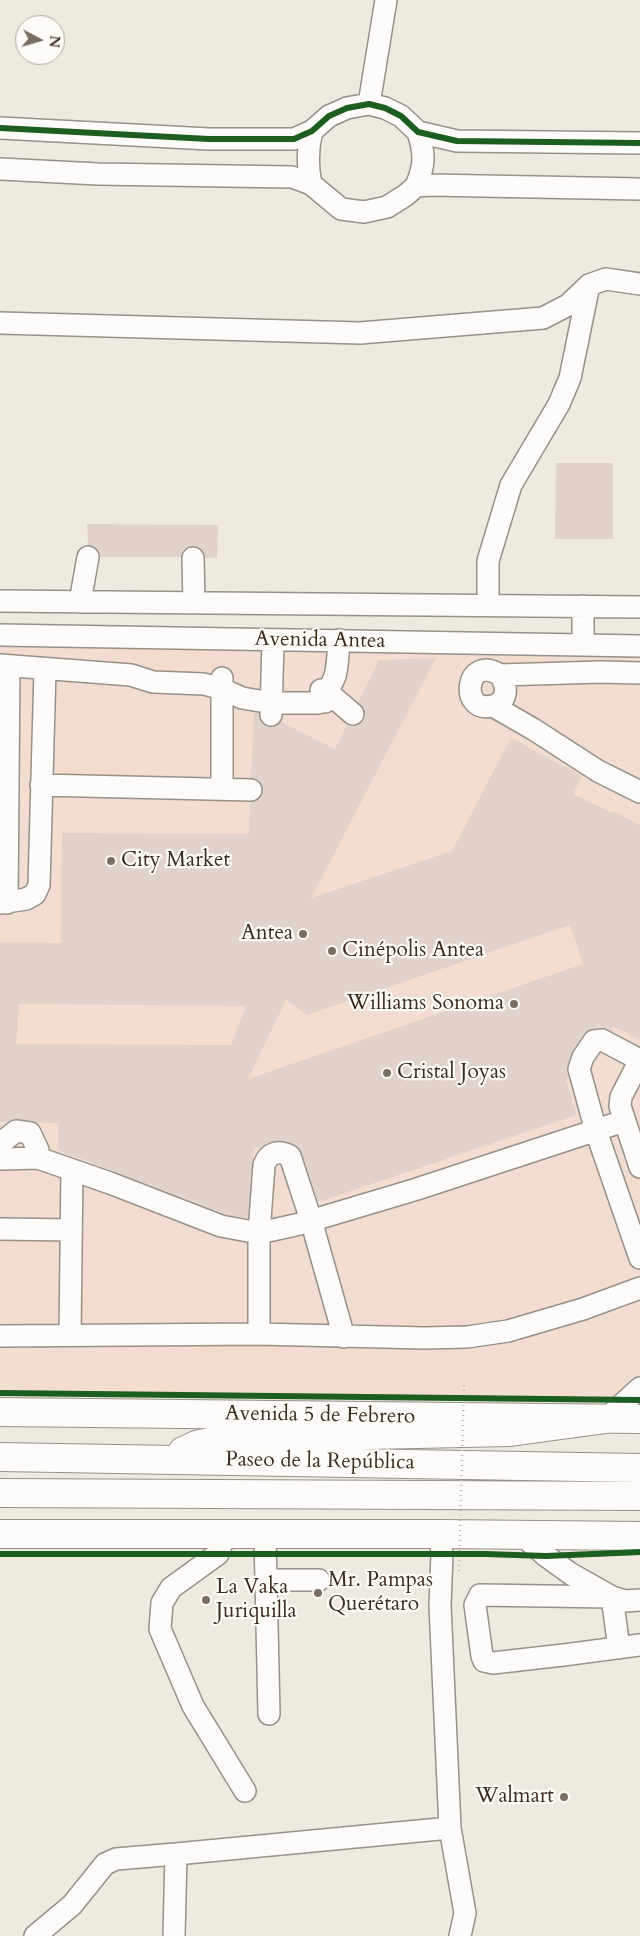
<!DOCTYPE html>
<meta charset="utf-8">
<style>
body{margin:0}
#map{position:relative;width:640px;height:1936px;overflow:hidden;background:#efeadf;font-family:Cardo,serif}
canvas{display:block}
.north{position:absolute;left:15px;top:15px;width:50px;height:50px;box-sizing:border-box;background:#fdfcf7;border:1px solid #afa8a0;border-radius:50%;rotate:96deg;font-size:14px;font-weight:700;line-height:20px;text-align:center;color:#3b2a1e}
.north::after{content:'';display:block;margin:auto;width:18px;height:22px;background:#7a6d62;clip-path:polygon(50% 0,100% 100%,50% 72%,0 100%)}
</style>
<div id="map">
<canvas width="640" height="1936"></canvas>
<div class="north">N</div>
</div>
<script>
const g = document.querySelector('canvas').getContext('2d');
g.lineJoin = 'round';
function paint(path, color) { g.fillStyle = color; g.fill(path, 'evenodd'); }
function strokePath(path, color, width, dash) { g.strokeStyle = color; g.lineWidth = width; g.lineCap = dash ? 'butt' : 'round'; g.setLineDash(dash || []); g.stroke(path); }
function drawText(font, color, halo, rows, align = 'center') {
  g.font = font + ' Cardo,serif'; g.lineWidth = 4.5; g.setLineDash([]); g.textBaseline = 'middle'; g.strokeStyle = halo; g.fillStyle = color; for (const [text, x, y, turn = 0] of rows) {
    g.save(); g.translate(x, y); g.rotate((+turn || 0) * Math.PI / 180); g.textAlign = isNaN(turn) ? turn : align; if (halo) g.strokeText(text, 0, 0); g.fillText(text, 0, 0); g.restore();
  }
}
paint(new Path2D(`
 M0 644 640 653V1400L0 1393Z`), '#f3ddd0');
paint(new Path2D(`
 M556 463H613V539H555Z
 M87 524 218 525 217 558H205L203 551 199 547 193 546 186 548 182 552 181 557H100L96 548 88 545Z
 M436 658 311 898 452 851 511 738 582 776 573 794 612 813 613 811 640 825V1040L613 1026 611 1031 598 1025 596 1028 588 1030 584 1034 573 1050 567 1066 568 1077 566 1080 577 1115 318 1202 300 1148 285 1141 270 1142 261 1148 254 1147 248 1218 226 1214 58 1150V1123H37L17 1119 7 1122H0V942L61 943 62 833 249 834 250 802 257 801 262 796 263 791 262 784 257 779 251 778 254 713H259L260 720 265 726 271 727 276 726 281 722 335 749 347 725 357 726 363 722 365 716V710L358 702 379 660ZM570 925 583 964 248 1079 286 1000 307 1015ZM19 1004 246 1006 231 1045 16 1044Z`), '#e2d2cc');
const minor = new Path2D(`
 M369 104 386 0
 M0 128 209 139H294L312 131 329 116 347 108 369 104 385 108 401 116 418 132 457 141 640 143
 M0 169 98 174 292 177 311 184 341 209 364 212 387 207 406 195 416 186 430 185 640 189
 M311 184C307 165 307 150 312 131
 M416 186C425 165 425 154 418 132
 M0 323 360 333 543 318 568 305 589 285 606 279 640 284
 M193 558 194 603
 M0 601 640 607
 M80 602 88 557
 M488 605V561L511 485 559 404 570 378 589 285
 M0 635 640 646
 M583 645V606
 M0 665 131 675 153 682 204 684 222 689 242 698 272 703H318L332 698
 M500 675C508 686 508 703 492 706 459 714 465 653 500 675L601 672 640 673
 M321 690 326 691 353 714
 M325 702C326 688 331 688 335 676 338 665 338 652 339 640
 M493 706 533 729 598 771 640 792
 M271 715 273 641
 M41 785 251 790
 M222 789V678
 M0 903 26 899 35 894 39 885 45 670
 M7 903 9 666
 M640 1060 602 1040 594 1041 583 1057 579 1069 596 1131 640 1258
 M640 1060 621 1097 620 1106 640 1167
 M0 1146 1 1143 16 1131 30 1133 38 1150V1158
 M0 1159 38 1158 110 1183 221 1226 259 1233 300 1224 417 1189 624 1121
 M0 1229 71 1230
 M259 1334V1233L264 1165C269 1152 279 1150 290 1156L311 1220 344 1337
 M70 1335 72 1170
 M0 1336 259 1334 425 1338 467 1337 508 1331 583 1309 640 1288
 M606 1419 640 1388
 M440 1534 442 1554 440 1605 450 1828 465 1913 460 1936
 M225 1535 218 1554 171 1588 162 1603 160 1629 193 1706 245 1791
 M265 1535 269 1714
 M522 1535 546 1556 571 1574 612 1597 625 1601 640 1600
 M266 1580H319
 M619 1648 612 1597 480 1595 475 1605 482 1656 484 1661 493 1663C542 1658 591 1652 640 1645
 M35 1936 72 1905 105 1864 116 1859 176 1854
 M174 1936 176 1854 450 1828`);
const major = new Path2D(`
 M0 1412 640 1419
 M0 1534H440L640 1536`);
const highway = new Path2D(`
 M183 1451 196 1445 228 1438 510 1432 606 1419
 M0 1457 640 1468
 M0 1493 640 1496`);
strokePath(minor, '#969189', 24);
strokePath(major, '#969189', 30);
strokePath(highway, '#969189', 30);
strokePath(minor, '#fdfcfa', 21);
strokePath(major, '#fdfcfa', 28);
strokePath(highway, '#fdfcfa', 28);
strokePath(new Path2D(`
 M459 1571 464 1383`), '#c0beba', 2.5, [1, 4]);
strokePath(new Path2D(`
 M0 128 209 139H294L312 131 329 116 347 108 369 104 385 108 401 116 418 132 457 141 640 143
 M0 1393 640 1400
 M0 1554H485L546 1556 640 1552`), '#1b5e20', 6);
for (const [x, y, r, color] of [
 [111,861,5,"#7a6d62"],
 [303,934,5,"#7a6d62"],
 [332,951,5,"#7a6d62"],
 [514,1004,5,"#7a6d62"],
 [387,1073,5,"#7a6d62"],
 [318,1593,5,"#7a6d62"],
 [206,1600,5,"#7a6d62"],
 [564,1797,5,"#7a6d62"]
]) { const dot = new Path2D(); dot.arc(x, y, r, 0, 2 * Math.PI); g.fillStyle = color; g.fill(dot); strokePath(dot, '#fdfcf7', 2); }
drawText('21px', '#3b2a1e', '#fdfcf7', [
 ["Avenida Antea",320,641,1],
 ["Avenida 5 de Febrero",320,1416,1],
 ["Paseo de la República",320,1462,1]
]);
drawText('21px', '#3b2a1e', '#fdfcf7', [
 ["City Market",121,861],
 ["Antea",293,934,"right"],
 ["Cinépolis Antea",342,951],
 ["Williams Sonoma",504,1004,"right"],
 ["Cristal Joyas",397,1073],
 ["Mr. Pampas",328,1581],
 ["Querétaro",328,1605],
 ["La Vaka",216,1588],
 ["Juriquilla",216,1612],
 ["Walmart",554,1797,"right"]
], 'left');
</script>
